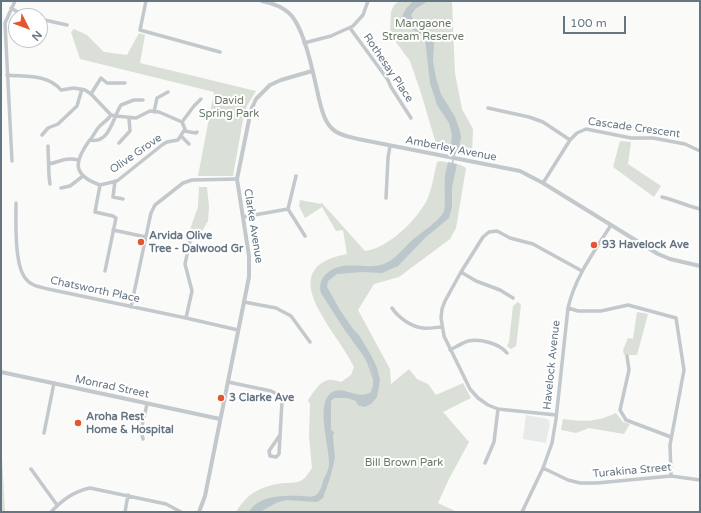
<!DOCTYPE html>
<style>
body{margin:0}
#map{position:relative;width:701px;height:513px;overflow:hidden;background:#fafaf8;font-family:"Varela Round",sans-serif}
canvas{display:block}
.frame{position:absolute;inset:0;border:2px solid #657683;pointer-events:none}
.north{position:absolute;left:8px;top:8px;width:40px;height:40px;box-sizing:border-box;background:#fff;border:1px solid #c1c8cd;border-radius:50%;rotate:132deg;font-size:11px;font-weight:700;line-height:16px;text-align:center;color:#657683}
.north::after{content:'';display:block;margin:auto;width:14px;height:18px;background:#e4572e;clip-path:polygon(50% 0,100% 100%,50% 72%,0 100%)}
.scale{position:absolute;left:563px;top:16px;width:63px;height:18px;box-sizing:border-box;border:2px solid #657683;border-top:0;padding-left:5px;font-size:12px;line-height:14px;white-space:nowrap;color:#657683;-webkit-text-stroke:3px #fff;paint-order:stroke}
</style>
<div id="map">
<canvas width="701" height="513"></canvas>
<div class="frame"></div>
<div class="north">N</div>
<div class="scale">100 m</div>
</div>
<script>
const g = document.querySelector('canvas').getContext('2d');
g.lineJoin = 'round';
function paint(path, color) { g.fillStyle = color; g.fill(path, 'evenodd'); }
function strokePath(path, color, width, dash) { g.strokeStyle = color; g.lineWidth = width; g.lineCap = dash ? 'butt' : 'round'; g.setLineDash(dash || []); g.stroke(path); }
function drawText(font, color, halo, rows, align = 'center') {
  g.font = font + ' "Varela Round",sans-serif'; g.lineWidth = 4; g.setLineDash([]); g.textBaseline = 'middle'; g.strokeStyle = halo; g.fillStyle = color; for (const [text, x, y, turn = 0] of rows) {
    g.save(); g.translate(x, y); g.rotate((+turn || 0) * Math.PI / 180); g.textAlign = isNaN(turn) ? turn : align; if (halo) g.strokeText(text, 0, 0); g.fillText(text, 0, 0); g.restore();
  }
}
paint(new Path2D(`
 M526 415 548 419 550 424 546 443 523 439Z`), '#e8e9e9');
paint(new Path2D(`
 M399 1H452L455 73 462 109 473 129 472 155 464 154 462 155 442 151 440 148V144H436L421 93 410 61 390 34 391 12 394 5Z
 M74 29 87 35 104 52 127 55 139 33 145 35 140 63 256 91 247 106 243 120 233 176H198L214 92 80 59 71 32Z
 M620 141 631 142 628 164 661 186 654 197 613 167Z
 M440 161 461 165 466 168 456 228 450 239 399 277 374 284 358 310 390 369 391 384 409 369 417 379 428 384 436 395 463 383 471 398 443 412 469 442 449 479 438 503 457 512H236C248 492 262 486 284 483 290 483 298 483 302 480 306 478 309 472 312 468L309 436 310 404 308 400C313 393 319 382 328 380 331 379 337 381 341 382L351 375 354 367C338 331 269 268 347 254L343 230 336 231 322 207 305 218 299 206 300 200 321 204V202L365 251C387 249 417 220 427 200 432 189 434 174 437 162Z
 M199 187H207L209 207 208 221 198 238 188 235 198 207Z
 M518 302 521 305 516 346 511 349 507 346 509 342 513 306Z
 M637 312 648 314 637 355H624L623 350 628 338 633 339Z
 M616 413 623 422 630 424 624 434 589 428 576 433 561 430 563 419C583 422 598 422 616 413Z
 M1 439 5 512H1Z`), '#dadfd7');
paint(new Path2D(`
 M414 1H428L415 9 411 15 414 21 425 28 430 34 434 43 433 61 436 78 441 94 455 117 460 131 461 137 458 154 450 152 452 135 449 123 437 105 430 83 425 38C420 32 415 31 408 27 396 19 406 7 414 1Z
 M448 162 457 164 452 187V207L449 218 426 237 398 266 382 273 362 272 337 274 328 281 327 287 340 310 353 329 359 335 372 357 377 368 380 380 377 397 371 404 364 407 358 405 356 401 347 398H334L331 401V430L334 432 333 436 335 458 330 478 323 498 317 502 286 500 276 503 260 512H249C258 495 285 495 302 496 306 496 312 498 316 495 320 492 322 486 323 481 325 476 329 470 329 464 330 448 315 404 331 393 343 384 357 401 371 392L373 385V374L370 365 344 329 321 293C317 279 329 268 343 266 358 264 374 270 388 262 397 257 403 249 410 242 419 234 440 221 444 211 446 204 444 186 445 177 445 173 447 167 448 162Z`), '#bbc7cb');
strokePath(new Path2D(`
 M452 165 455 152
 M365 357 368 363 374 380`), '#bbc7cb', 1.5);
strokePath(new Path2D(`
 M146 1 140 30 220 52
 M11 8 21 14 28 16
 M40 19 67 25
 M350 28 388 80 391 87 411 118
 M304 43 331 36 353 26 363 15 368 1
 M7 75C26 77 48 74 61 90L74 88 85 90 91 94 111 115 116 116 136 118 150 111 159 112 182 122 185 129 178 140 167 142 162 145 117 181 100 185C72 175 74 162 89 141 93 137 95 132 98 128 102 123 108 120 111 115
 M91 94 101 78 107 83H125
 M488 108 529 117 543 122 570 140
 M154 112 157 98 168 92
 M182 122 194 106 201 99
 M184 131 196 133 197 132
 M42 135 48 128 58 124 77 106 82 89
 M181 136 189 144
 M90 140C110 144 113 117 121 105L134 100H143
 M119 143 130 131 129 118
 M48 146 49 176 50 184
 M12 161 5 23 15 1
 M49 164C59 162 67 157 78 160
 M296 176 288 209 305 236
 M115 181 113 197 123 199
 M543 183 570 140 577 133 586 129 631 138H653L685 144 700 151
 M100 185 95 212 113 216 116 218 105 271
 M61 188 70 186 83 176
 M662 197C675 200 687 206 700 209
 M386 198 388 158 390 146
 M16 203C16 221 14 266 26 279 31 286 40 287 48 289L186 318 238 330
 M243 217 288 209
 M113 230 146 237
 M461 272 476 281 500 290 513 298
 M244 302 276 308 291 316 310 342
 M131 307 149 222 151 213 155 205 183 183 192 180 237 179
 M392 308C398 317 411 327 423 328 429 329 436 327 442 327
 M568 308 578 311H601L628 305 676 318 684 370 670 445 671 476
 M186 318 192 291 185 264 190 241
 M450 350C456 347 462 343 468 341 480 338 500 344 507 353
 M627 356 629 370 620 410 626 420 671 437
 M228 382 271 391 279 395 282 401 279 454 276 457 270 456 269 451 280 435
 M556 415 498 409 488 405 478 398 470 389 444 336 441 318 442 309 445 301 461 272 483 237 489 232 497 231 510 238 533 244 582 271
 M44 433 54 383
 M143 439 141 430 147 404
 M485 463 494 442 498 409
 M543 468 568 480 580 483H597L671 476 700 480
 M31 469 57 505
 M51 512C61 501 75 491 90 488L166 504 181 512
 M125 512 128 495
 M522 512 543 468 552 443 556 419 568 308C575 277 594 252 611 225`), '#c3c8cc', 3.5);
strokePath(new Path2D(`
 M262 1C272 3 281 6 289 13 305 28 314 77 319 99 322 111 325 124 335 131 342 136 351 137 358 139L520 171 543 183 658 254 670 259 700 266
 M1 372 220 419
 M199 512 205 496 249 277V256L237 179 251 110 256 99 270 85 281 80 312 71`), '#c3c8cc', 4);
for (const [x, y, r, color] of [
 [141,242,4,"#e4572e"],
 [594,245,4,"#e4572e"],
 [221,398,4,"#e4572e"],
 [78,423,4,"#e4572e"]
]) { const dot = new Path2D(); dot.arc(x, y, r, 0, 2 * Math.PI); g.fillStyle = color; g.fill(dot); strokePath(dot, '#fff', 1.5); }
drawText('11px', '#687a64', '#fff', [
 ["Mangaone",423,24],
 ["Stream Reserve",423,37],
 ["David",229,101],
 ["Spring Park",229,114],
 ["Bill Brown Park",404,463]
]);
drawText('11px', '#657683', '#fff', [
 ["Rothesay Place",388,68,56],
 ["Cascade Crescent",634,128,8],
 ["Amberley Avenue",451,149,11],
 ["Olive Grove",136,154,-35],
 ["Clarke Avenue",253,226,81],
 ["Chatsworth Place",95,290,12],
 ["Havelock Avenue",552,365,-84],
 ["Monrad Street",112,387,12],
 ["Turakina Street",632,471,-5]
]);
drawText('bold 11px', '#657683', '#fff', [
 ["Arvida Olive",149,236],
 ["Tree - Dalwood Gr",149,249],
 ["93 Havelock Ave",602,245],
 ["3 Clarke Ave",229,398],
 ["Aroha Rest",86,417],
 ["Home & Hospital",86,430]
], 'left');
</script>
